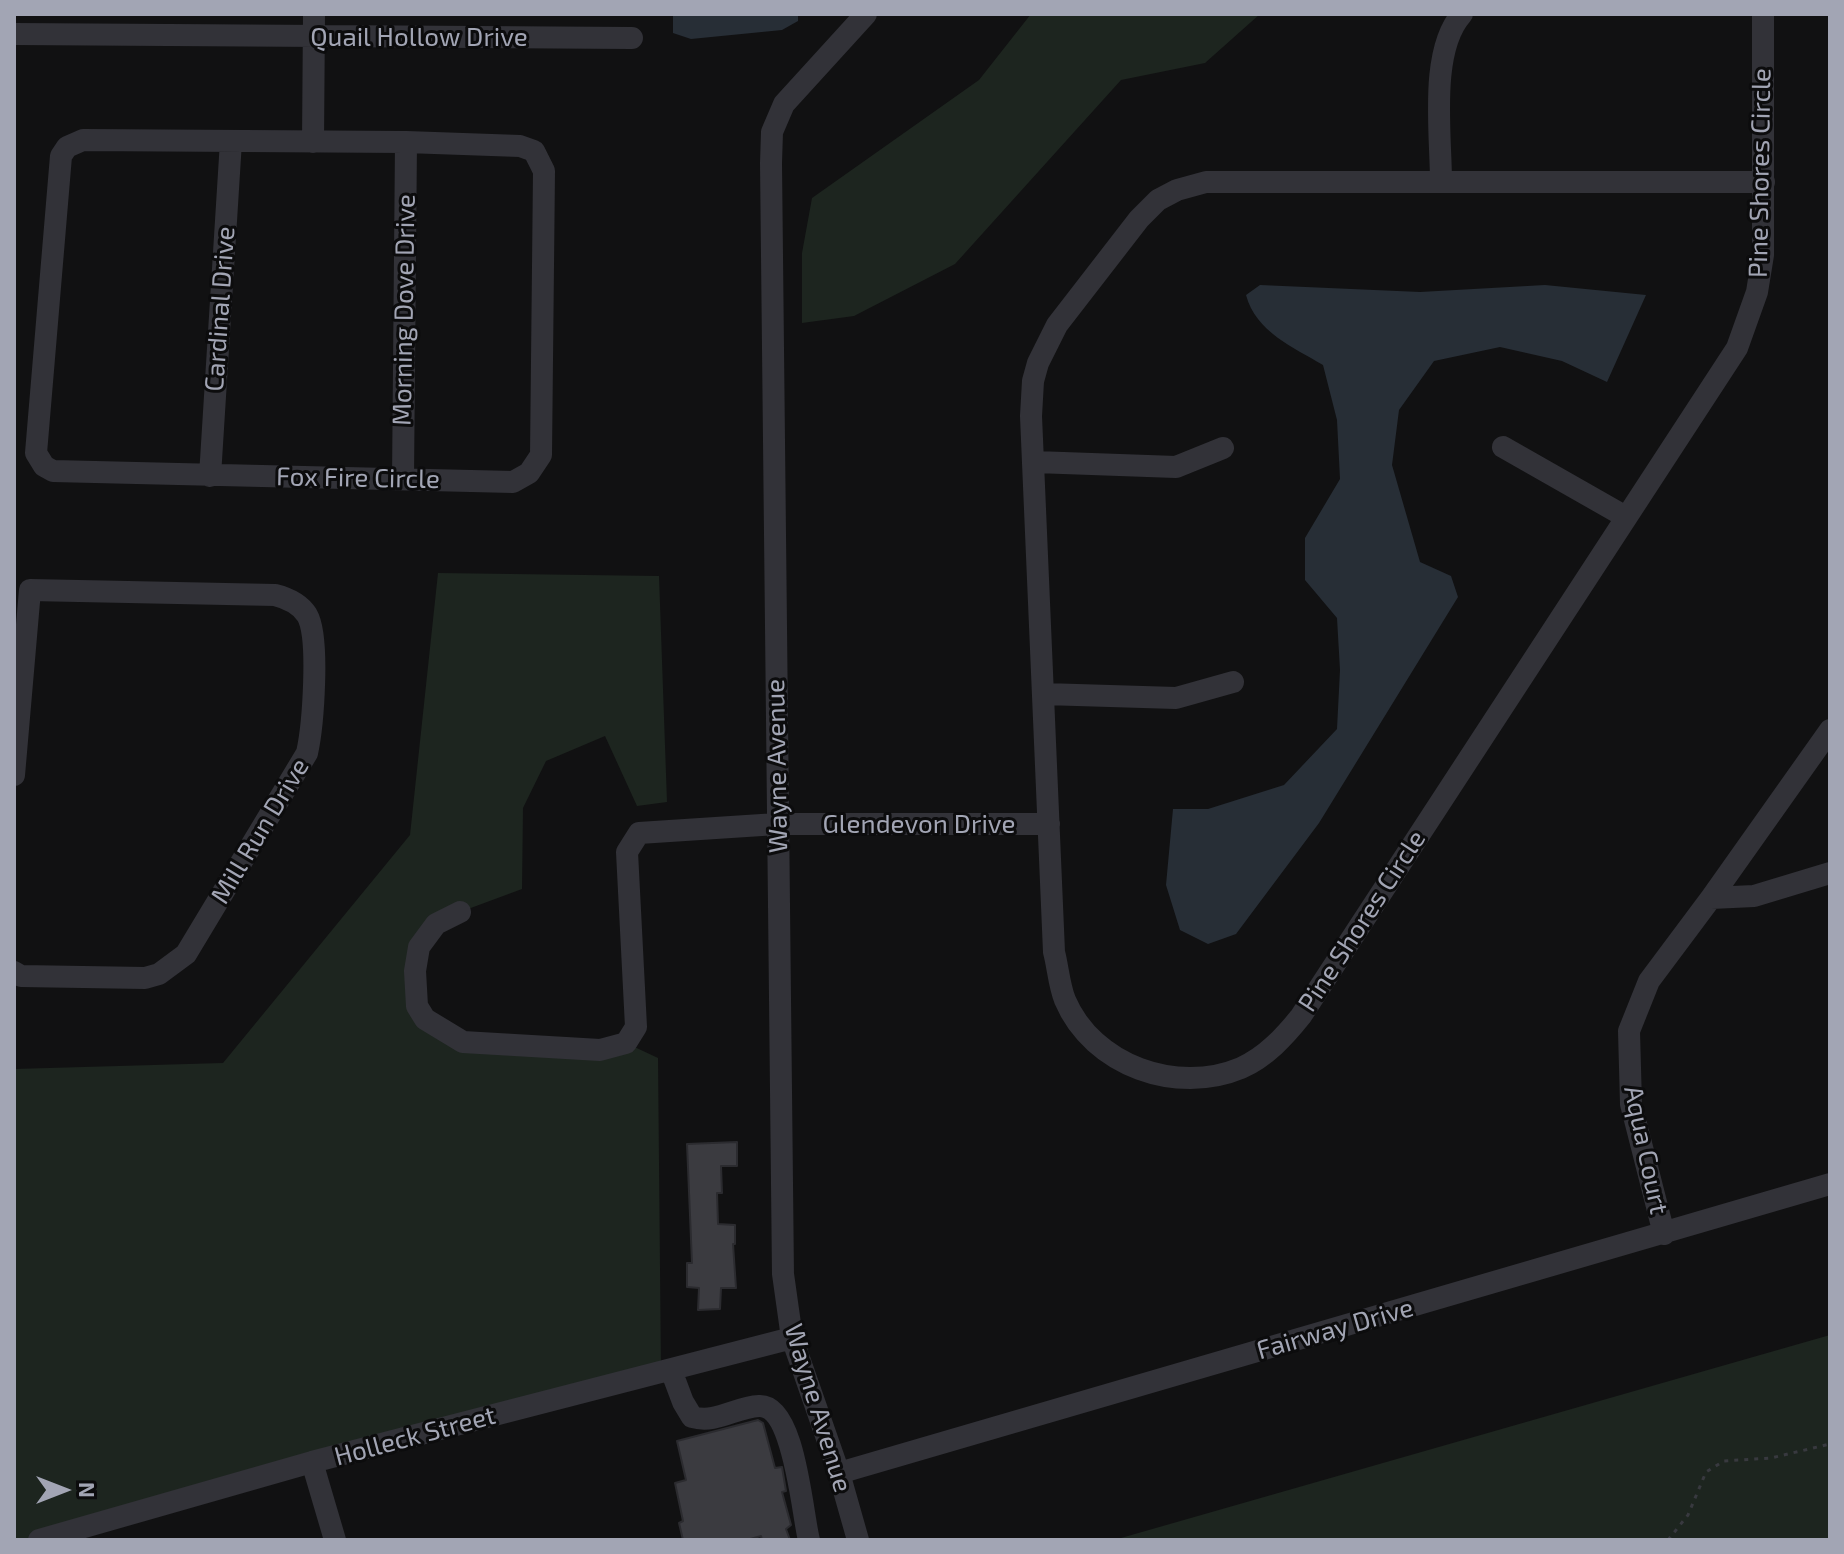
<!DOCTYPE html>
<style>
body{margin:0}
#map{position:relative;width:1844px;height:1554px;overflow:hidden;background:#111112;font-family:"Exo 2",sans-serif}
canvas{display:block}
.frame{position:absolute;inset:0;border:16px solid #a2a5b4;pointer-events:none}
.north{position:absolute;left:24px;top:1450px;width:80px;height:80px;-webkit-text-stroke:6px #0c0c0d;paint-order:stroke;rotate:90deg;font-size:22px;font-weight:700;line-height:32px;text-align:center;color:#a2a5b4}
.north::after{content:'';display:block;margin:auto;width:28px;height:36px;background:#a2a5b4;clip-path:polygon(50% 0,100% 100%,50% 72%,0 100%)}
</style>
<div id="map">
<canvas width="1844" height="1554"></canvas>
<div class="frame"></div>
<div class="north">N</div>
</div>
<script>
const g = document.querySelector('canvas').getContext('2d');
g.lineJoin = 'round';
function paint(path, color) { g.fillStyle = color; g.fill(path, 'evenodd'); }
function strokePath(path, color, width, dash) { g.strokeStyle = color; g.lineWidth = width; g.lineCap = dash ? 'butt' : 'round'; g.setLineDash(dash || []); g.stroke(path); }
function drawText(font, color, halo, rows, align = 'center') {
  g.font = font + ' "Exo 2",sans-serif'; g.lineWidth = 6; g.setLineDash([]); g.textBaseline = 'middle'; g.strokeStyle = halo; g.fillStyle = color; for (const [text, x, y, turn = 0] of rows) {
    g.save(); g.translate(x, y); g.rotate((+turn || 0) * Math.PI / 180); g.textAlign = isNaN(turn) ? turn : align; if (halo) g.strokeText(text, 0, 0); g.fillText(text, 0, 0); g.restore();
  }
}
paint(new Path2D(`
 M1031 14H1260L1205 63 1121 80 955 264 854 316 802 323V253L812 198 979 80Z
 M438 573 659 576 667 802 637 806 605 736 546 761 523 808 522 889 460 912 419 947 417 1006 463 1042 626 1043 658 1058 661 1372 42 1540H14V1069L223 1063 410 835Z
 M1830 1335V1540H1114Z`), '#1d251f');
paint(new Path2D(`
 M673 14H798V21L782 30 691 39 673 33Z
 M1260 285 1420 292 1545 285 1646 295 1607 382 1562 361 1500 347 1434 361 1399 410 1392 465 1420 562 1451 576 1458 597 1319 823 1236 934 1208 944 1180 930 1166 885 1173 809H1208L1284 785 1337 729 1340 670 1337 618 1305 580V538L1340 479 1337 420 1323 365C1293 347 1256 332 1246 295Z`), '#272e36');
const building = new Path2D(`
 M737 1142V1166H721L722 1193H717L718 1224 735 1225V1244H733L736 1288H721L720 1309 698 1310 699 1288 687 1287V1263H692L687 1144Z
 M758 1420 763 1423 775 1468 782 1467 786 1491 782 1492 791 1525 786 1529 790 1540H762L761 1536 747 1540H683L679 1523 683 1521 675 1483 686 1480 677 1441Z`);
paint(building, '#3b3b40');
strokePath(building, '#2b2b2f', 2);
strokePath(new Path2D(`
 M1668 1540 1688 1515 1706 1472 1724 1461 1771 1458 1830 1444`), '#38393f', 3, [4, 6]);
strokePath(new Path2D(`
 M1763 14V255L1757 292 1737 348 1301 1016C1285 1036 1266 1057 1241 1068 1177 1095 1093 1066 1065 1000 1059 985 1058 967 1054 952L1031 416 1033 381 1038 363 1057 325 1139 219 1158 200 1177 190 1206 182H1764
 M14 34 632 38
 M83 140 406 142 520 146 534 151 544 171 541 455 529 473 513 482 53 471 44 466 36 453 61 156 67 147Z
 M313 142 314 14
 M1441 182C1441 134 1429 51 1462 14
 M1503 447 1626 517
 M1035 462 1176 467 1223 448
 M210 476 231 141
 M403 479 406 142
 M1044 694 1176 698 1233 682
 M1830 730 1711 898 1754 896 1830 873
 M14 775 30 590 275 595C287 598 300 604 307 615 320 637 313 726 307 753L186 954 159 974 145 978 21 976 14 972
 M460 912 436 924 419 947 415 971 417 1006 425 1019 463 1042 600 1050 626 1043 636 1027 627 852 639 833 777 824H1049
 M1664 1234 1631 1104 1629 1031 1649 981 1711 898
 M671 1370 683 1402 692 1417C717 1424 735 1407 759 1406 795 1404 802 1514 809 1540
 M312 1462 335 1540
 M839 1473 1830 1184
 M39 1540 312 1462 792 1338
 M858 1540 839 1473 792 1338 783 1274 771 163 772 132 784 104 866 14`), '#323238', 22);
drawText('26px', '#a2a5b4', '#0c0c0d', [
 ["Quail Hollow Drive",419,37],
 ["Pine Shores Circle",1760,173,-89],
 ["Cardinal Drive",220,309,-86],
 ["Morning Dove Drive",404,310,-89],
 ["Fox Fire Circle",358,478,1],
 ["Wayne Avenue",777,766,-91],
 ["Glendevon Drive",919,824],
 ["Mill Run Drive",260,831,-59],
 ["Pine Shores Circle",1362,921,-57],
 ["Aqua Court",1646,1150,78],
 ["Fairway Drive",1335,1329,-16],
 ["Wayne Avenue",818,1408,73],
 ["Holleck Street",415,1436,-15]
]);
</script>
